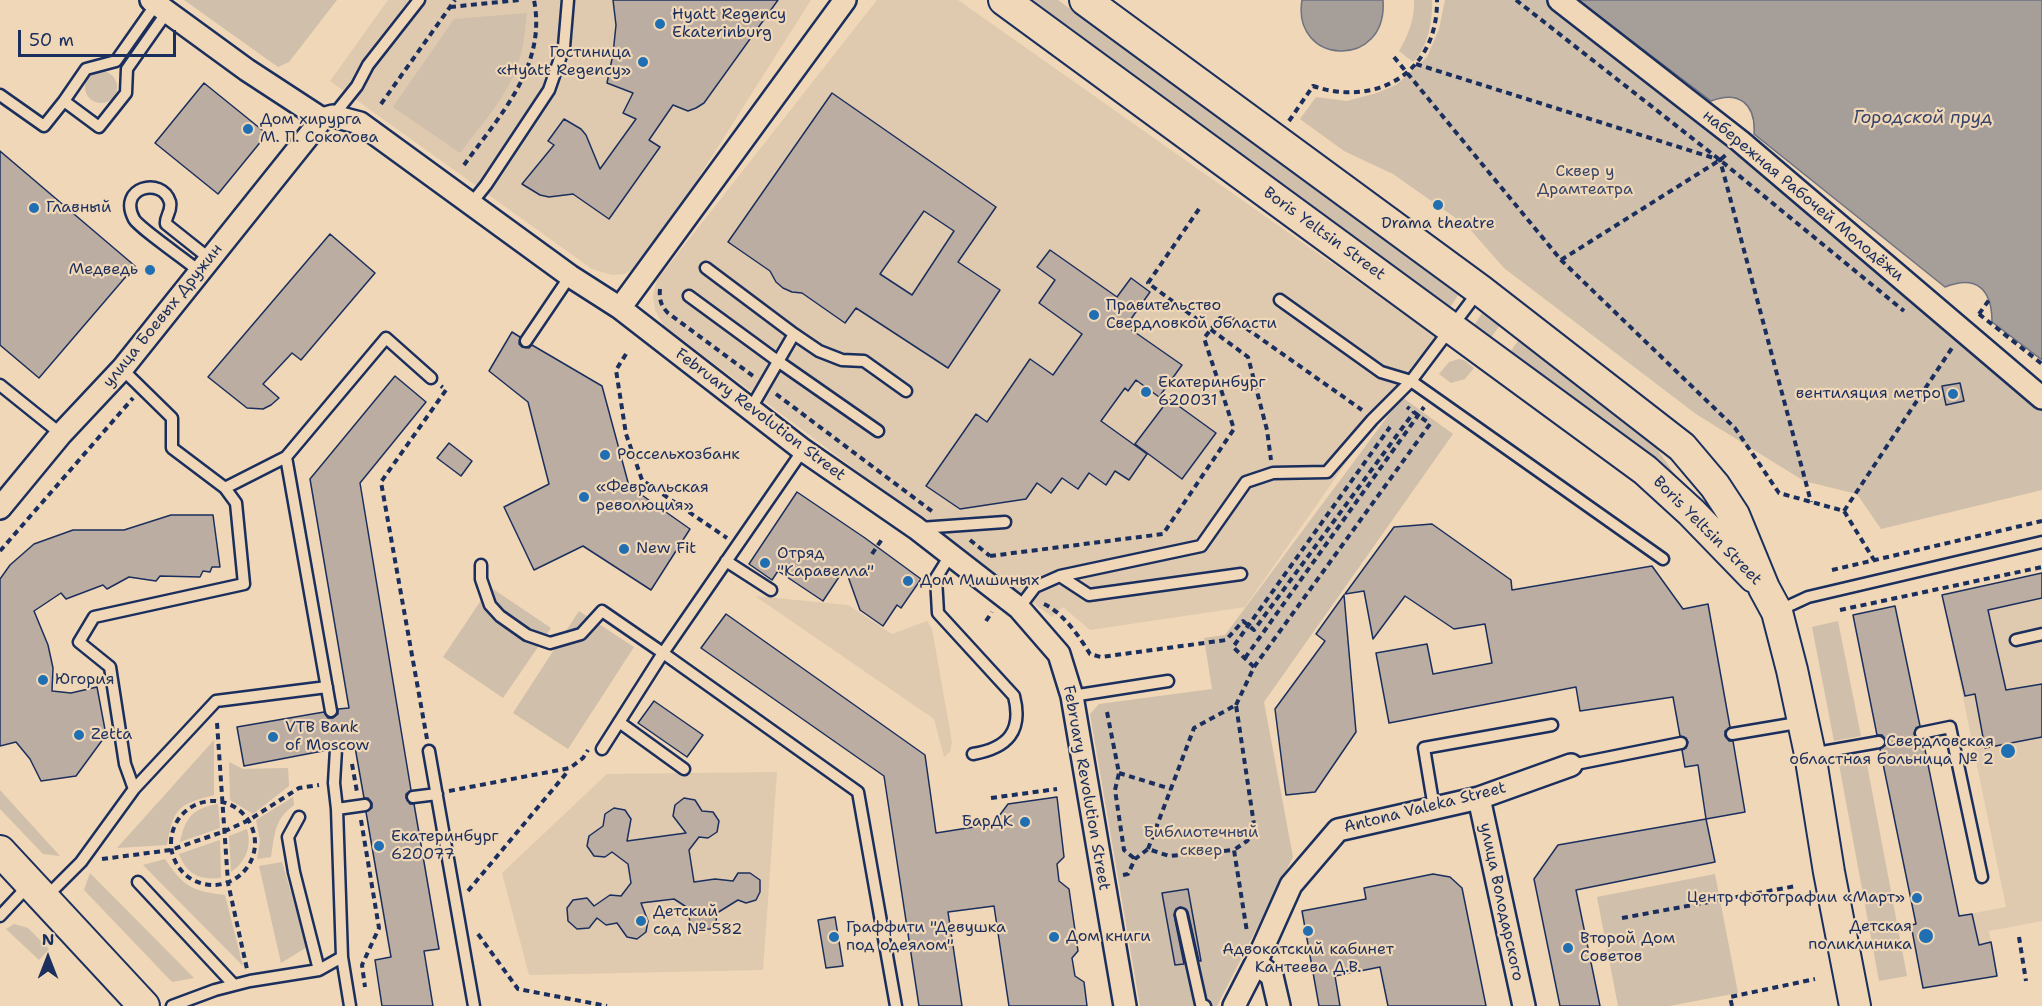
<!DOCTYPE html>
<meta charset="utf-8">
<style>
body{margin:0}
#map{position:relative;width:2042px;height:1006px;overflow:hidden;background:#efd7b7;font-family:"Shantell Sans",sans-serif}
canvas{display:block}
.north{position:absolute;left:18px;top:928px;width:60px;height:60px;-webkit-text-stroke:4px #efd7b7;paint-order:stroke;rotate:0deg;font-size:16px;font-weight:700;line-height:24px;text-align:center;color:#1b2f5e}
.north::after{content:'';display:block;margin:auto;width:21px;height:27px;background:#1b2f5e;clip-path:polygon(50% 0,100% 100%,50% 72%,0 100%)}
.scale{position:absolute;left:18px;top:30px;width:158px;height:27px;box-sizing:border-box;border:3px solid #1b2f5e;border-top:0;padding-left:8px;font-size:18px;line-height:21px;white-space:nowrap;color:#1b2f5e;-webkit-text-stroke:4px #efd7b7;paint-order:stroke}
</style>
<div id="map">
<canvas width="2042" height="1006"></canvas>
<div class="north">N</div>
<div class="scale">50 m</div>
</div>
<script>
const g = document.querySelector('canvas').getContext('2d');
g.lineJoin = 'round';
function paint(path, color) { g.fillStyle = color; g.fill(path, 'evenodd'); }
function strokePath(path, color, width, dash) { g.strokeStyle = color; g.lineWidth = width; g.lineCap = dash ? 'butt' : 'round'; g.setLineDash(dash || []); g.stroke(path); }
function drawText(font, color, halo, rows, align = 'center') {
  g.font = font + ' "Shantell Sans",sans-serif'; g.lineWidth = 4.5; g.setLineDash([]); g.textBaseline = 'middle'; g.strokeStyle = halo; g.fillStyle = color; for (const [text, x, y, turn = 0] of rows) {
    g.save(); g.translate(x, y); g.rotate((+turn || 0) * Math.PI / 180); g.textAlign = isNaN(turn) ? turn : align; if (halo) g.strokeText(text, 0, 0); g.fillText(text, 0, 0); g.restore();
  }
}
paint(new Path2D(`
 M388 0H811L643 265 624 274 612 275 592 269 330 81Z
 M877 0H958L1435 336 1245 607 1090 630 1063 607 1052 617 664 326 655 310 653 296 657 280Z
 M2042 573V921L1989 931 1997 976 1923 988 1911 925 2006 907 1942 595Z
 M755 596 848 605 892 634 927 621 932 629 952 742 950 752 944 757 934 719Z
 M777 772 763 970 529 975 502 873 607 774Z`), '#dfcab0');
paint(new Path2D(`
 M184 0H337L289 62 278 67Z
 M1024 0H1058L1458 295 1450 308Z
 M1414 0H1432C1433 19 1428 48 1413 62L1399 51C1408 36 1415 18 1414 0Z
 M1445 0H1552L2042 408V490L1881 529 1857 494 1804 481 1696 414 1504 268 1467 226 1393 174 1344 151 1300 119 1316 97 1347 101 1377 93 1396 85 1427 57 1439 29Z
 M527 13C525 30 524 47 518 64 507 97 481 125 460 153L393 107 454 19Z
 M85 87a16 16 0 1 1 32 0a16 16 0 1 1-32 0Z
 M1482 313 1500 325 1490 339 1473 327Z
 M1518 341 1620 414 1655 446 1678 479C1625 432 1567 393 1508 355Z
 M1459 359 1464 360 1474 368 1465 379 1451 383 1439 374 1449 362Z
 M1402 397 1453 434 1264 702 1293 857 1217 1006H1140L1090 714 1099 704 1212 689 1204 638 1225 635Z
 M490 587 551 628 503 698 443 657Z
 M579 611 634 647 568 749 513 713Z
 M1838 621 1861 736 1834 741 1812 627Z
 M214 740V795C179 804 173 808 167 845L117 848Z
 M1866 759 1907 976 1879 981 1839 764Z
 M229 762 243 769 288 768 289 786 253 814 230 800Z
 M0 790 60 856 43 854 0 809Z
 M293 797 294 805C274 820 275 833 271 857L257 859 260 841 256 820Z
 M218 804 220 828 180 842C185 818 193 808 218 804Z
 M247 829C252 846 246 862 231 872L229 836Z
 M220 840 221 878C200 880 187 875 179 854Z
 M165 859C184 887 192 891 225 895L243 966 143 865Z
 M282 862 307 947 281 963 259 866Z
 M90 873 194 978 172 982 84 890Z
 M1715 874 1738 993 1669 1006H1618L1597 897Z
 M14 924 28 928 49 949 39 960 6 929Z`), '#d0bfaa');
const water = new Path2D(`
 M1302 0H1383C1388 71 1291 65 1302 0Z
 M1578 0H2042V360L1992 322C1992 290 1977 274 1945 287L1754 134C1756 104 1739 90 1711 101Z`);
paint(water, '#a69e98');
strokePath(water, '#6e7281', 1.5);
const building = new Path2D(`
 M613 0H778L704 103 696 108 688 111 673 105 649 140 660 147 609 219 573 194 549 197 540 195 522 184 554 145 548 141 564 119 581 129 586 135 600 169 636 119 623 113 633 93 607 83 613 54 616 25Z
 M204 83 267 134 218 194 155 143Z
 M832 93 996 207 958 262 1000 290 948 368 856 308 845 323 802 293 792 292 783 288 776 282 770 271 728 242ZM924 211 954 231 912 295 880 274Z
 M0 151 135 266 39 378 0 345Z
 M330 234 375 273 301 360 292 353 263 384 279 398 271 405 263 409 247 408 208 377Z
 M1050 250 1117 297 1131 278 1150 292 1126 326 1182 365 1159 397 1136 380 1128 391 1125 388 1101 421 1147 454 1129 480 1115 471 1106 485 1089 473 1078 489 1062 478 1051 493 1037 483 1026 499 960 509 926 486 976 414 987 422 1030 359 1053 375 1082 334 1039 303 1055 280 1037 267Z
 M512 332 520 337 519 344 522 347 529 348 532 345 602 386 629 486 690 529 651 590 583 546 534 570 504 507 549 484 528 402 489 371Z
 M395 376 426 402 360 483 411 790 406 794V798L410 804H414L439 949 424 951 433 1006H382L375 960 391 957 366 812 372 808V803L368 798H364L355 747 343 748 341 743 336 742 330 744 328 750 244 766 237 727 324 712 328 718H333L338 714V709L349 708 310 479Z
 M1960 383 1964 401 1946 405 1942 386Z
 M1169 399 1216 433 1182 479 1135 444Z
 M449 443 472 461 461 476 437 458Z
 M797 492 865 538 921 579 901 608 897 605 883 626 860 610 845 568 823 601 778 571 772 580 749 564Z
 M171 515H213L220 567H212L210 572 203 571 200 577 160 576 156 581 129 577 107 589 103 585 66 599 61 593 34 611 48 645 53 668 52 691 71 693 97 687 106 735 76 776 41 781 30 759 16 742 0 746V579L10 565 34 544 73 530H124Z
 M1432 524 1511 580 1512 590 1652 566 1683 609 1708 604 1730 727 1725 731V736L1729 741H1733L1745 812 1706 819 1698 765 1685 767 1682 750 1686 748 1688 742 1686 738 1680 736 1673 697 1580 711 1576 687 1389 723 1376 653 1427 644 1433 674 1492 663 1485 624 1454 629 1405 596 1373 639 1364 591 1345 594 1394 527Z
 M2042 573V598L1988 610 2006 690 2042 684V737L1985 748 1975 694 1965 696 1942 595Z
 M1344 595 1356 732 1315 792 1286 795 1275 709 1325 641 1316 634Z
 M1895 606 1920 726 1916 728 1914 734 1916 738 1923 740 1959 916 1972 914 1979 945 1991 942 1997 976 1923 988 1911 925 1916 924 1880 749 1886 745V740L1882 735H1877L1853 615Z
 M726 614 925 755 936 833 993 824 1008 804 1057 797 1064 857 1057 864 1059 881 1069 889 1078 951 1072 958 1075 976 1084 982 1087 1006H1009L994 906 948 912 962 1006H919L884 776 701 648Z
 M654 701 703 735 687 757 638 723Z
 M684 798 695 800 702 811 713 812 719 821 717 832 708 838 699 837 689 850 694 882 715 879 733 881 738 873H750L760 880V892L756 900 746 903 738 900 717 913 716 922 710 929 700 930 690 923 688 908 674 899 641 903 648 921 646 932 637 939 627 937 617 923 606 925 597 918 589 928 577 929 568 921 567 908 573 900 587 898 594 906 610 895 621 896 631 883 628 864 612 852 605 857 594 856 587 846 589 836 603 826 605 814 614 808 625 810 631 819 627 841 686 833 673 816 675 805Z
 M1706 819 1715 862 1576 890 1600 1006H1560L1534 879 1558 845Z
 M1433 874 1450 877 1462 888 1486 1006H1388L1380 967 1335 976 1340 1006H1319L1302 911 1366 899 1364 888Z
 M1188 889 1201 961H1199L1188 912 1186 909 1180 907 1176 909 1174 915 1184 964 1175 965 1162 893Z
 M835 917 843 966 826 968 818 920Z`);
paint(building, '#bbada1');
strokePath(building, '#1b2f5e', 1.5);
const lane = new Path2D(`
 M156 4 116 61 86 69 64 101 99 127 126 93 127 69 167 12
 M0 95 44 126 64 101
 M333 116 357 86 368 65 419 0
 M470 205 486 185 549 90 564 47 568 0
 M706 268 794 334 819 351 842 360 864 361 906 391
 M200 272C189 262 139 228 134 219 117 187 162 176 170 202 172 212 165 216 166 224L210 259
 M689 296 779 362 878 431
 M1280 300 1381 372 1411 381 1663 559
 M526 341 570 276
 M122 369 172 418V448L225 488
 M0 385 61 434
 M750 410 794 334
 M803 450 663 653 858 792 896 1006
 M920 528 1005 522
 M951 554 936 578 938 613 1014 696C1023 731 1008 748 973 754
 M726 561 771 590
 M481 565V579L490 605 500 616 527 635 550 643 581 634 602 611 663 653 602 749
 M1060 576 1089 595 1241 574
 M1019 608 1035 587 1060 576 1201 546 1246 482 1273 473 1327 472 1372 420 1411 381 1478 292
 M1780 610 1808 597 2042 542
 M2016 640 2042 634
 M1072 696 1168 681
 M331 711 286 457 386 338 431 378
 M619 722 684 769
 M1921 733 1950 727 1982 877
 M1732 734 1803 722
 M429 751 474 1006
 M1811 754 1879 742
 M1571 765 1681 743
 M134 789 125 764 110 667 79 642 94 617 244 584 236 503 225 488 286 457
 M413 797 437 794
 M1434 808 1424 748 1552 725
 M337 809 365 805
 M299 817 288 837 294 872 319 970
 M138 882 234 985
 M46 897 81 862 134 789 216 701 327 687
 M1181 914 1201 1004 1205 1006
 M0 916 28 886
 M342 957 350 1006
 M172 1006 215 990 250 981 319 970 342 957 337 809 334 783 336 749`);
const street = new Path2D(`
 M151 0 247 70 322 119 333 116 360 123 570 276 620 308 803 450 916 528 1019 608 1059 654 1072 696 1125 1006
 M1559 0 1740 141 2042 398
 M620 308 845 0
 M0 508 61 434 122 369 322 119
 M1479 798 1524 1006
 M1256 963 1272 976 1279 1006
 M1234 1006 1256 963 1291 885 1338 830 1479 798 1571 765`);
const secondary = new Path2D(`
 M1004 0 1645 470 1691 512 1754 577
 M1085 0 1480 290 1682 447 1715 486 1734 515 1764 588 1777 612 1792 670 1810 754 1829 872 1855 1006
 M0 851 144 1006`);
strokePath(lane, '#1b2f5e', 15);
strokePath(street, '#1b2f5e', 26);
strokePath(secondary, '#1b2f5e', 34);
strokePath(new Path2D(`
 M1516 0 1720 160 1904 311
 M450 7 519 0
 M1394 57 1561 260 1735 428 1779 493 1844 511 1874 560
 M1416 64 1720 160 1811 502
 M381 104 455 0
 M1289 121 1313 86C1378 108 1438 71 1437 0
 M464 165C500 115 547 66 534 0
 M1199 209 1148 283 1248 357 1267 430 1271 460
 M1561 260 1720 160 1727 154
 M660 289C659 299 661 306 668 313L753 376
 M1979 314 2042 364
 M1979 314 1989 300
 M626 354 616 370 626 434 642 480 727 538
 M776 394 933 512
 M1844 511 1952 348
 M970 540 990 556
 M0 551 133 398
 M872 554 882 539
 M990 556 1163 534 1234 429 1204 338 1220 318 1233 319 1362 410
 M1832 570 2042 521
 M1044 604C1062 612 1080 637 1090 654L1101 657 1226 640 1243 621 1254 630 1414 412
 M1840 610 2042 567
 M986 621 992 612
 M1245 658 1424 407
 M1254 667 1233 647 1390 427
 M1236 705 1254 667 1430 424 1407 407
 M1107 712 1119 773 1115 790 1124 850 1135 859
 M217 723 228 883 247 969
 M427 739 381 482 446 390 441 386
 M352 764 357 792
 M1119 773 1171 789
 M449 791 570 768 583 758 588 750
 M991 798 1057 789
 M171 843a42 42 0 1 1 84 0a42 42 0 1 1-84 0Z
 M361 820 379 928 362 965 365 987
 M1148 849 1194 728 1236 705 1255 831 1247 841 1234 850
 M102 859 171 850 225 831 249 820 299 788 319 785
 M1123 875 1128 874 1135 859 1148 849 1169 856 1234 850 1247 932
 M468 891 569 770
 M1622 918 1796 886
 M478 934 518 989 607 1006
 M2019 937 2026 981
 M1732 1006 1730 997 1815 979`), '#1b2f5e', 4, [6, 4.5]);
strokePath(lane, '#efd7b7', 10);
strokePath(street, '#efd7b7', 21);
strokePath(secondary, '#efd7b7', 30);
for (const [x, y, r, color] of [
 [660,24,6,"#1f6fb2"],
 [643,62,6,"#1f6fb2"],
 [248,129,6,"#1f6fb2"],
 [1438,205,6,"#1f6fb2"],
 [34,208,6,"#1f6fb2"],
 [150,270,6,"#1f6fb2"],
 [1094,315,6,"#1f6fb2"],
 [1146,392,6,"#1f6fb2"],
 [1953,394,6,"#1f6fb2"],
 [605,455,6,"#1f6fb2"],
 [584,497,6,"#1f6fb2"],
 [624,549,6,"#1f6fb2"],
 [765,563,6,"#1f6fb2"],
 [908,581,6,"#1f6fb2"],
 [43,680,6,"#1f6fb2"],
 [79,735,6,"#1f6fb2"],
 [273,737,6,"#1f6fb2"],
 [2008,751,8,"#1f6fb2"],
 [1025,822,6,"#1f6fb2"],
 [379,846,6,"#1f6fb2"],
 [1917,898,6,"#1f6fb2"],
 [641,921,6,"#1f6fb2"],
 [1308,931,6,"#1f6fb2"],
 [1926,936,8,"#1f6fb2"],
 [834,937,6,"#1f6fb2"],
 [1054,937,6,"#1f6fb2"],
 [1568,948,6,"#1f6fb2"]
]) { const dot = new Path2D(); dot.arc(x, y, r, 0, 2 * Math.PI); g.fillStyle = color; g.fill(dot); strokePath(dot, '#efd7b7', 2); }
drawText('16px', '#1b2f5e', '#efd7b7', [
 ["Hyatt Regency",672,15],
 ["Ekaterinburg",672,33],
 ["Гостиница",631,53,"right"],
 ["«Hyatt Regency»",631,71,"right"],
 ["Дом хирурга",260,120],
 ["М. П. Соколова",260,138],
 ["Главный",46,208],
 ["Drama theatre",1438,224,"center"],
 ["Медведь",138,270,"right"],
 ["Правительство",1106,306],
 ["Свердловкой области",1106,324],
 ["Екатеринбург",1158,383],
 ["620031",1158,401],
 ["вентиляция метро",1941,394,"right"],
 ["Россельхозбанк",617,455],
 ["«Февральская",596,488],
 ["революция»",596,506],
 ["New Fit",636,549],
 ["Отряд",777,554],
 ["\"Каравелла\"",777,572],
 ["Дом Мишиных",920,581],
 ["Югория",55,680],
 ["VTB Bank",285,728],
 ["of Moscow",285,746],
 ["Zetta",91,735],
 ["Свердловская",1994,742,"right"],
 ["областная больница № 2",1994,760,"right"],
 ["БарДК",1013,822,"right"],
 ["Екатеринбург",391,837],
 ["620077",391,855],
 ["Центр фотографии «Март»",1905,898,"right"],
 ["Детский",653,912],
 ["сад № 582",653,930],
 ["Детская",1912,927,"right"],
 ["поликлиника",1912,945,"right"],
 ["Граффити \"Девушка",846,928],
 ["под одеялом\"",846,946],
 ["Дом книги",1066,937],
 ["Второй Дом",1580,939],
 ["Советов",1580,957],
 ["Адвокатский кабинет",1308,950,"center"],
 ["Кантеева Д.В.",1308,968,"center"]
], 'left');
drawText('16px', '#364569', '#efd7b7', [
 ["Сквер у",1585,172],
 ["Драмтеатра",1585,190],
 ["Библиотечный",1201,833],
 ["сквер",1201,851]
]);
drawText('16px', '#1b2f5e', '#efd7b7', [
 ["набережная Рабочей Молодёжи",1803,196,40],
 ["Boris Yeltsin Street",1324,234,36],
 ["улица Боевых Дружин",163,316,-51],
 ["February Revolution Street",760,415,37],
 ["Boris Yeltsin Street",1707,531,45],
 ["February Revolution Street",1086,788,80],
 ["Antona Valeka Street",1425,808,-14],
 ["улица Володарского",1501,902,78]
]);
drawText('italic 18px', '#37456a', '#efd7b7', [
 ["Городской пруд",1923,118]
]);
</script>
